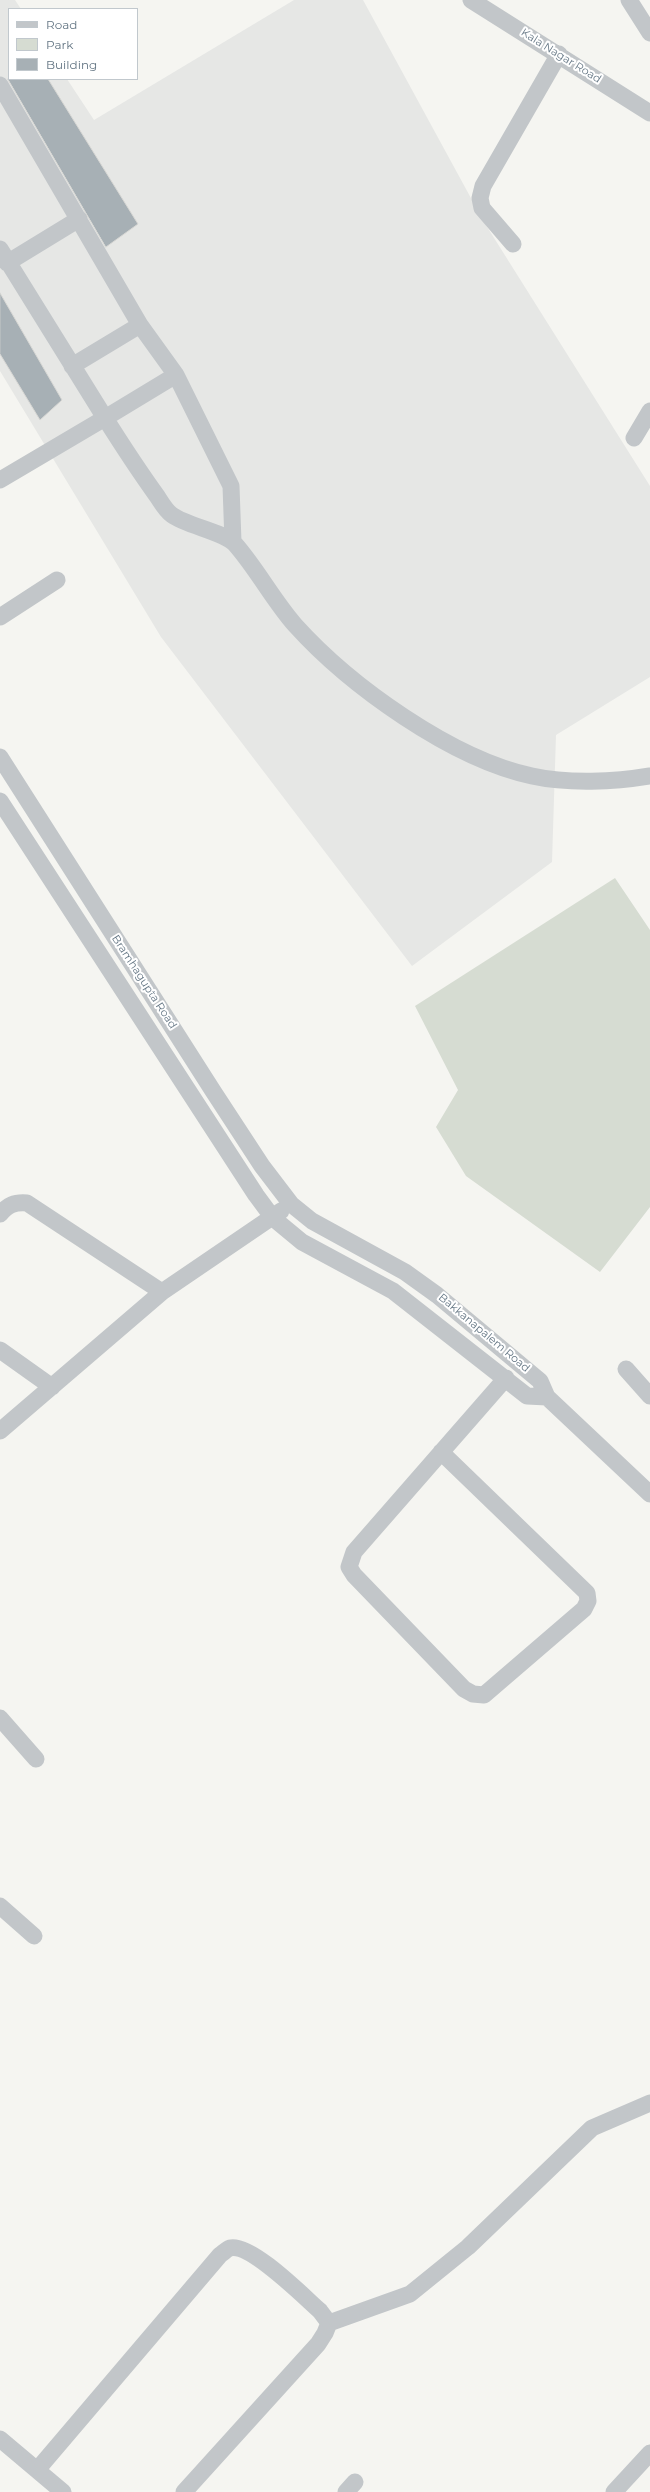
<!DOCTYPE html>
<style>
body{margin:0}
#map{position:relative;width:650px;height:2492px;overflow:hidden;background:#f5f5f1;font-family:Montserrat,sans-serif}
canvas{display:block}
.legend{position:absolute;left:8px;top:8px;width:130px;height:72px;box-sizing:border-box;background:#fff;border:1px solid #c1c8cd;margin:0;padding:5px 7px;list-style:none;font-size:12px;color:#637583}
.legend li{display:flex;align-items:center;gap:8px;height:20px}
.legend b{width:20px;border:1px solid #c1c8cd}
</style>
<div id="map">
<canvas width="650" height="2492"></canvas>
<ul class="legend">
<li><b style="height:5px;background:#c2c6c9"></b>Road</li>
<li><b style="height:11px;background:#d6dcd2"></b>Park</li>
<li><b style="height:11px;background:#a7b0b5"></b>Building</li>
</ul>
</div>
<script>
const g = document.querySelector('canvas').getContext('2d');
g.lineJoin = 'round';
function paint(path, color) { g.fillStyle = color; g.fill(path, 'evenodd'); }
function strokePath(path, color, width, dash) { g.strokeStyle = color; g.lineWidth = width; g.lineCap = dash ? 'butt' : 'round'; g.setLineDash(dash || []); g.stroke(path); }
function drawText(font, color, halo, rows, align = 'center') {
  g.font = font + ' Montserrat,sans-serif'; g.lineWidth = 4; g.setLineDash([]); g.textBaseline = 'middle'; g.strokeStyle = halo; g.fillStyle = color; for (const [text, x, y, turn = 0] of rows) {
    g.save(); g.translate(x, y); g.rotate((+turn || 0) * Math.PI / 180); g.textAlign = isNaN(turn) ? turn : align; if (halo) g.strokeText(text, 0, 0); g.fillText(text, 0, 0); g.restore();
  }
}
paint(new Path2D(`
 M0 0H15L21 9H9V79H67L94 120 294 0H363L484 222 650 486V677L556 735 552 862 412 966 161 637 0 371Z`), '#e6e7e5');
paint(new Path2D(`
 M615 878 650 930V1207L600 1272 466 1176 436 1127 458 1090 415 1006Z`), '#d6dcd2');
const building = new Path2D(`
 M8 79H48L138 224 106 247Z
 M0 293 62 400 40 420 0 354Z`);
paint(building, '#a7b0b5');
strokePath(building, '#d7d7d4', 1);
strokePath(new Path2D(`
 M471 0 650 113
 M629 0 650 33
 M0 85 140 325 176 375
 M513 244 482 208 480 198 483 186 559 54
 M0 249 105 418 0 480
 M7 263 79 219
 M72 366 140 325
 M634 438 650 411
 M233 542 231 486 176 375 105 418C122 445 139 471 157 496 161 502 166 511 172 515 187 526 224 532 235 544 257 569 273 600 295 625 350 686 452 759 532 776 568 784 615 782 650 776
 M0 617 57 580
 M0 757 213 1091 262 1166 291 1204 312 1221 405 1272 437 1295 540 1381 547 1397 650 1494
 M0 801 256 1195 273 1218 302 1242 393 1291 527 1396 547 1397
 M0 1214C8 1205 14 1202 27 1203L162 1292
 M0 1350 52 1387
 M626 1369 650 1396
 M0 1431 162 1292 281 1211
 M441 1452 587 1593 588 1601 584 1609 484 1695 473 1694 464 1689 354 1575 349 1567 354 1552 506 1378
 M0 1718 36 1759
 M0 1906 34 1936
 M329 2323 410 2294 468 2247 592 2128 650 2103
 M0 2439 63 2492
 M37 2470 220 2255C223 2253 227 2249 230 2248 251 2243 304 2297 320 2311L329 2323 325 2333 318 2344 184 2492
 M346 2492 355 2482
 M614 2492 650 2453`), '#c2c6c9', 17);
drawText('11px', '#637583', '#fff', [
 ["Kala Nagar Road",561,56,32],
 ["Bramhagupta Road",144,982,57],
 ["Bakkanapalem Road",484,1333,40]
]);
</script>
